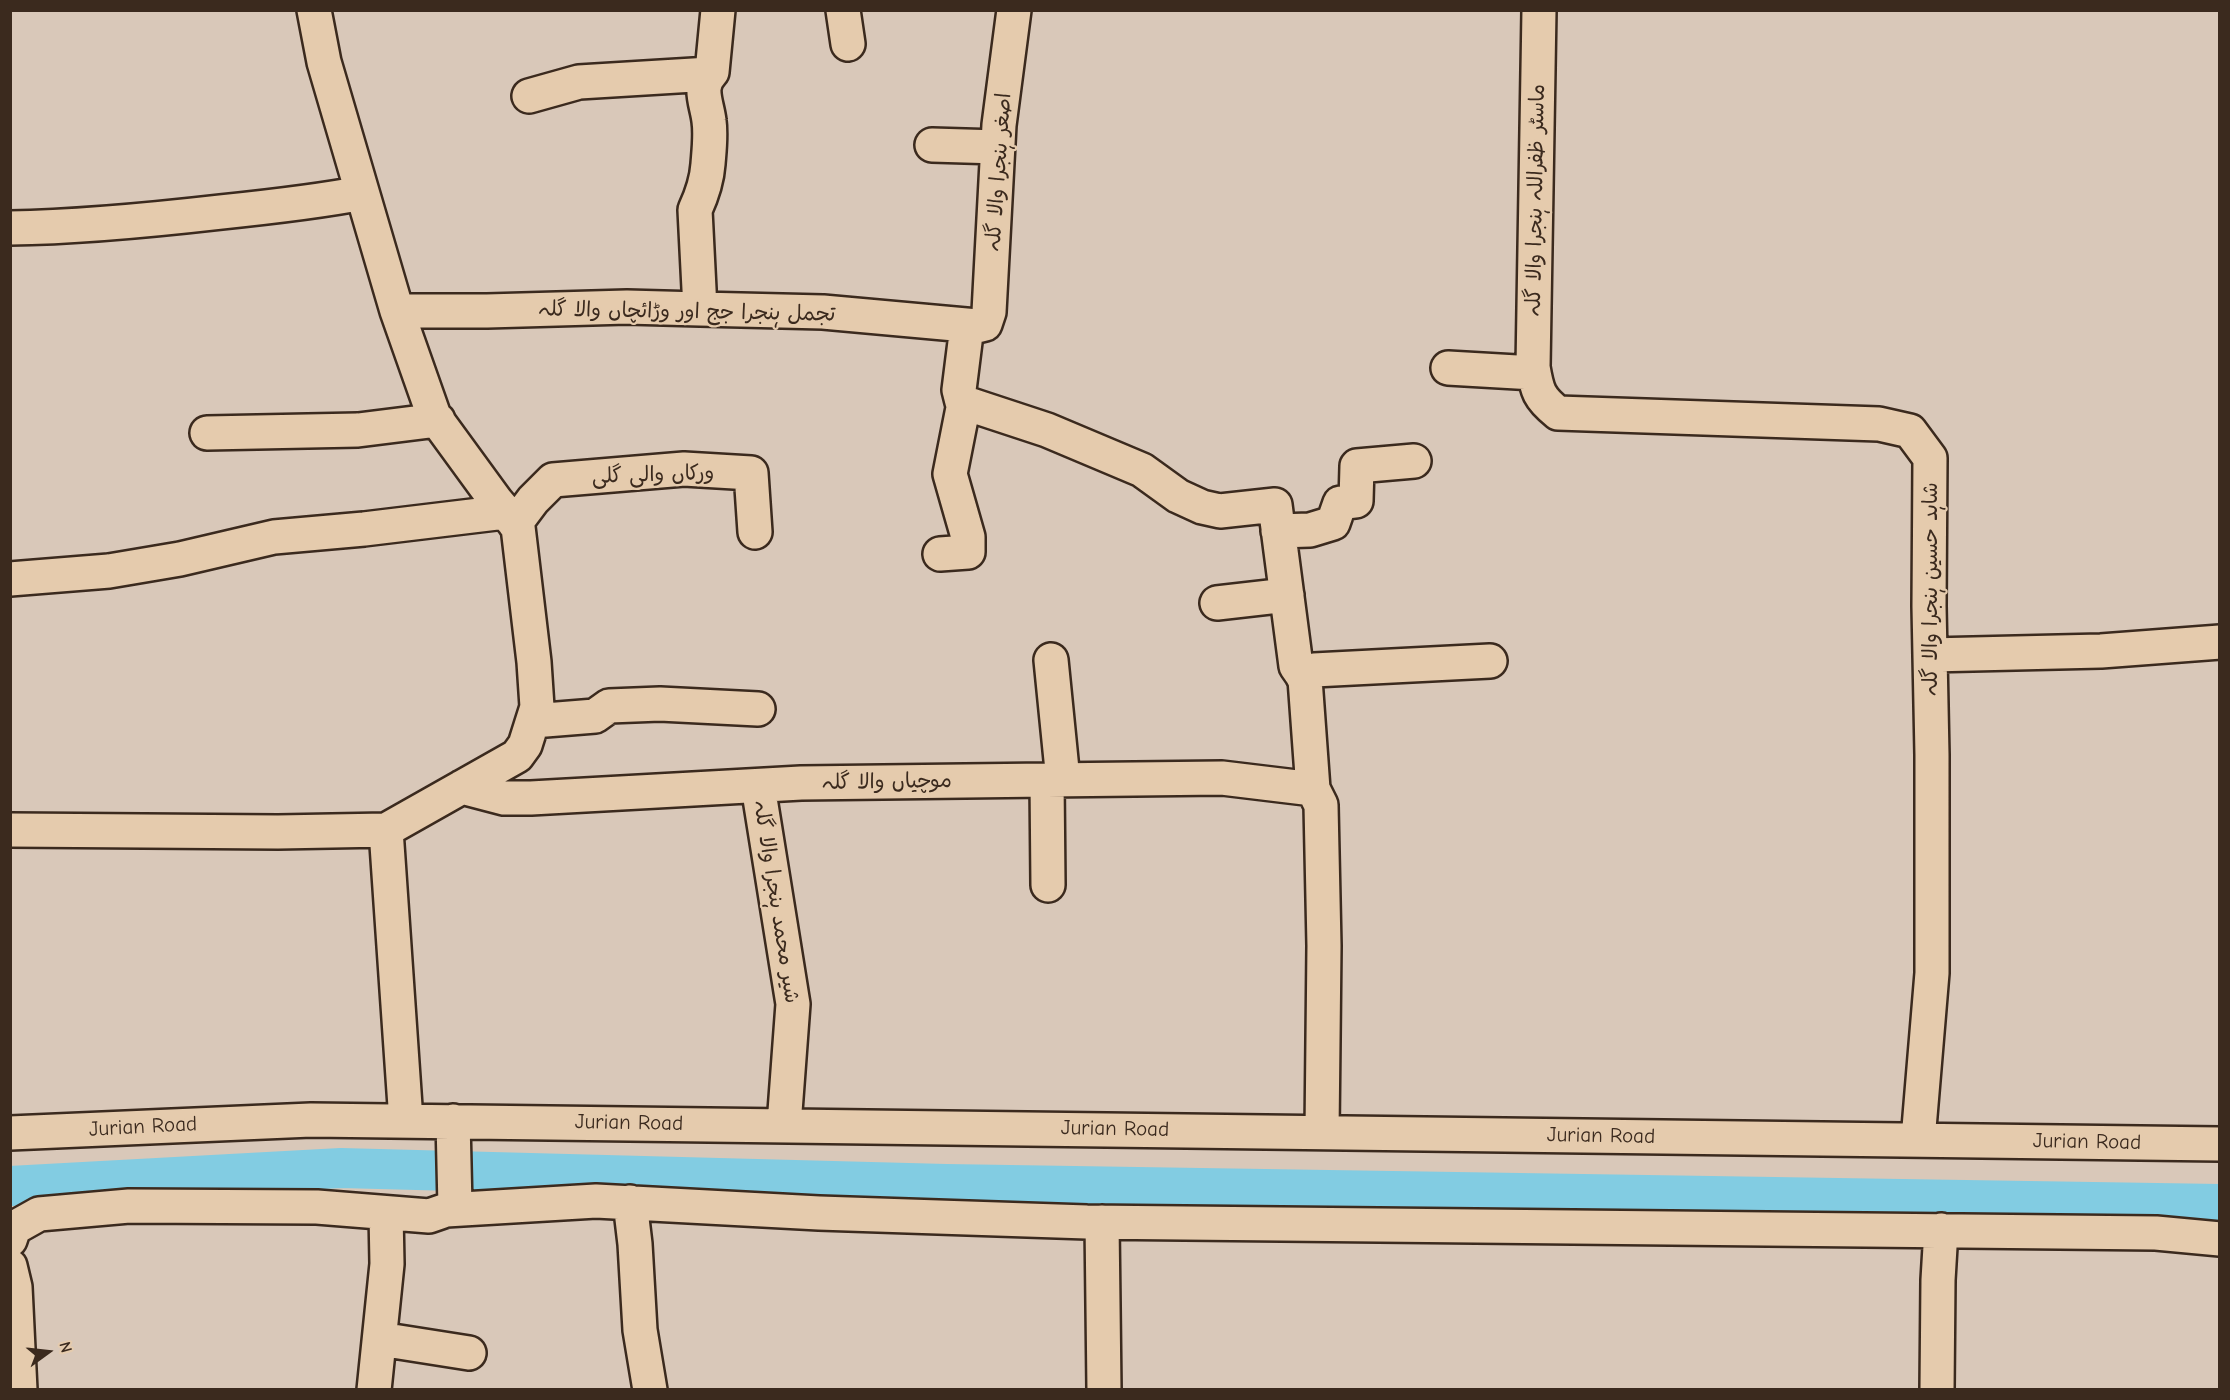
<!DOCTYPE html>
<meta charset="utf-8">
<style>
body{margin:0}
#map{position:relative;width:2230px;height:1400px;overflow:hidden;background:#d9c8b9;font-family:"Comic Neue",sans-serif}
canvas{display:block}
.frame{position:absolute;inset:0;border:12px solid #3b2a1e;pointer-events:none}
.north{position:absolute;left:18px;top:1322px;width:60px;height:60px;-webkit-text-stroke:4px #e5cbad;paint-order:stroke;rotate:75deg;font-size:16px;font-weight:700;line-height:24px;text-align:center;color:#3b2a1e}
.north::after{content:'';display:block;margin:auto;width:21px;height:27px;background:#3b2a1e;clip-path:polygon(50% 0,100% 100%,50% 72%,0 100%)}
</style>
<div id="map">
<canvas width="2230" height="1400"></canvas>
<div class="frame"></div>
<div class="north">N</div>
</div>
<script>
const g = document.querySelector('canvas').getContext('2d');
g.lineJoin = 'round';
function strokePath(path, color, width, dash) { g.strokeStyle = color; g.lineWidth = width; g.lineCap = dash ? 'butt' : 'round'; g.setLineDash(dash || []); g.stroke(path); }
function drawText(font, color, halo, rows, align = 'center') {
  g.font = font + ' "Comic Neue","Playpen Sans Arabic",sans-serif'; g.lineWidth = 4.5; g.setLineDash([]); g.textBaseline = 'middle'; g.strokeStyle = halo; g.fillStyle = color; for (const [text, x, y, turn = 0] of rows) {
    g.save(); g.translate(x, y); g.rotate((+turn || 0) * Math.PI / 180); g.textAlign = isNaN(turn) ? turn : align; if (halo) g.strokeText(text, 0, 0); g.fillText(text, 0, 0); g.restore();
  }
}
strokePath(new Path2D(`
 M10 1186 341 1168 946 1184 2220 1204`), '#82cce2', 40);
const minor = new Path2D(`
 M843 10 848 44
 M1539 10 1533 367C1537 391 1539 398 1558 413L1879 424 1910 431 1930 458 1929 606 1932 755V973L1918 1140
 M529 96 579 82 710 74
 M932 145 998 147
 M10 228C81 227 151 220 221 212 269 207 316 202 362 193
 M700 309 695 210C701 197 707 179 708 164 709 151 711 135 709 121 707 103 697 87 712 72L718 10
 M397 311H487L627 307 700 309 823 312 977 326 985 324 989 312 999 125 1014 10
 M967 326 959 390 962 402 1047 430 1142 470 1178 496 1202 507 1220 511 1275 505 1296 666 1305 679 1313 789 1321 805 1324 946 1322 1132
 M1448 368 1534 373
 M207 433 358 430 438 420
 M515 524 533 500 553 480 684 469 751 473 755 532
 M1278 531 1310 530 1333 523 1340 503 1356 501 1357 466 1414 461
 M940 554 968 552V537L950 474 964 403
 M10 579 109 571 180 559 274 537 364 529 505 512
 M1217 603 1287 595
 M1930 655 2101 651 2220 642
 M1051 660 1063 780
 M1303 677 1314 670 1490 661
 M533 721 595 716 609 706 660 704 758 709
 M1047 780 1048 885
 M758 786 793 1004 784 1125
 M462 787 504 798H531L801 783 1047 780 1222 778 1313 789
 M10 830 278 832 386 830 517 756 525 745 537 707 534 662 518 527 496 501 434 416 397 311 324 62 314 10
 M386 830 406 1121
 M10 1133 311 1120 2220 1144
 M630 1202 635 1244 640 1330 650 1390
 M446 1210 596 1201 819 1213 1087 1222 2156 1233 2220 1239
 M1102 1222 1104 1390
 M10 1240 14 1228 39 1214 129 1206 317 1207 429 1216 455 1207 453 1121
 M10 1266 15 1287 20 1390
 M380 1339 469 1353
 M374 1390 387 1264 386 1213
 M1937 1390 1938 1280 1941 1230`);
strokePath(minor, '#3b2a1e', 38);
strokePath(minor, '#e5cbad', 33);
drawText('21px', '#3b2a1e', '#e5cbad', [
 ["اصغر ہنجرا والا گلہ",999,172,-86],
 ["ماسٹر ظفراللہ ہنجرا والا گلہ",1536,200,-89],
 ["تجمل ہنجرا جج اور وڑائچاں والا گلہ",687,312,1],
 ["ورکاں والی گلی",653,475,-2],
 ["شاہد حسین ہنجرا والا گلہ",1931,589,-90],
 ["موچیاں والا گلہ",887,782,-1],
 ["شیر محمد ہنجرا والا گلہ",776,902,81],
 ["Jurian Road",629,1123,1],
 ["Jurian Road",143,1127,-3],
 ["Jurian Road",1115,1129,1],
 ["Jurian Road",1601,1136,1],
 ["Jurian Road",2087,1142,1]
]);
</script>
